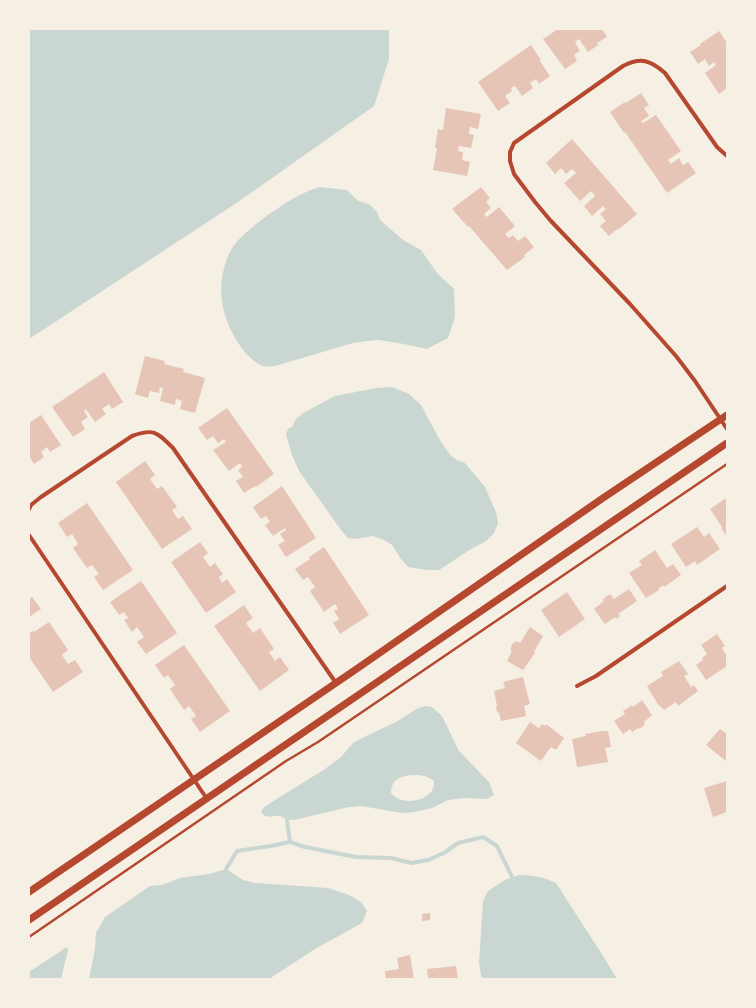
<!DOCTYPE html>
<style>
body{margin:0}
#map{position:relative;width:756px;height:1008px;overflow:hidden;background:#f6efe4;font-family:Raleway,sans-serif}
canvas{display:block}
.frame{position:absolute;inset:0;border:30px solid #f6efe4;pointer-events:none}
</style>
<div id="map">
<canvas width="756" height="1008"></canvas>
<div class="frame"></div>
</div>
<script>
const g = document.querySelector('canvas').getContext('2d');
g.lineJoin = 'round';
function paint(path, color) { g.fillStyle = color; g.fill(path, 'evenodd'); }
function strokePath(path, color, width, dash) { g.strokeStyle = color; g.lineWidth = width; g.lineCap = dash ? 'butt' : 'round'; g.setLineDash(dash || []); g.stroke(path); }
paint(new Path2D(`
 M29 29H389V59L374 106 238 202 29 339Z
 M320 187 347 190 357 200 370 205 377 212 380 220 403 240 421 250 437 273 454 289 455 317 448 338 427 349 404 344 379 340 367 341 353 343 275 366C271 366 267 367 263 366 242 358 224 322 222 301 220 288 222 271 227 259 229 254 232 247 236 243 252 224 296 193 320 187Z
 M392 387 409 394 421 405 441 442 451 456 457 460 465 463 485 487 496 512 498 523 494 533 486 541 471 549 439 570H428L408 567 401 559 392 545 384 540 373 536 355 539 348 538 341 530 299 471 292 455 286 434 288 429 292 427 296 419 303 413 335 396 376 388Z
 M426 706 432 707 442 716 459 751 489 782 494 795 487 799 465 798 448 800 432 808 415 812 402 813 361 806 349 807 294 820C288 820 285 818 280 816 273 815 266 820 261 812L264 807 325 769 341 757 353 743 364 737 396 722 418 708ZM410 775C419 775 427 775 434 781 436 802 401 807 391 793 392 779 398 778 410 775Z
 M226 869 243 880 255 883 328 888 349 895 361 902 367 911 362 923 315 949 269 979H89L95 949 96 933 105 917 150 886 162 885 180 878 209 874Z
 M519 875C533 875 544 877 556 883L603 956 617 979H483L481 976 479 962 483 901 488 891 505 880Z
 M67 947 68 950 61 979H29V972Z`), '#c9d6d2');
strokePath(new Path2D(`
 M287 820 290 842
 M226 869 237 851 271 846 290 842 305 847 356 857 391 858 411 863 428 860 444 853 458 843 483 837 497 846 512 877`), '#c9d6d2', 4);
paint(new Path2D(`
 M558 29H602L607 37 597 43 598 45 588 52 579 39 575 42 580 51 574 55 577 61 565 69 543 39Z
 M719 31 727 43V88L719 94 705 73 716 65 714 62 709 66 705 59 698 64 690 52 701 45 700 44Z
 M531 45 541 60 540 61 550 76 539 84 536 79 530 83 533 88 522 96 515 86 511 88 512 91 505 96 510 103 498 111 478 82Z
 M641 93 649 105 644 108 649 116 641 121 643 123 656 115 681 151 668 160 671 164 679 158 683 165 688 162 696 173 667 193 625 132 624 133 610 112 625 102 626 103Z
 M446 108 481 114 478 129 470 127 469 134 474 135 471 148 459 146 458 151 463 152 462 160 470 162 467 176 433 170 437 148H435L438 129 443 130Z
 M572 139 637 214 618 230 617 229 609 236 600 226 606 221 600 214 606 209 603 206 592 216 584 206 595 196 591 191 580 201 564 183 576 173 572 169 566 174 561 168 555 174 546 163Z
 M481 187 490 198 486 202 491 208 484 214 487 217 499 207 515 226 505 234 509 238 513 235 518 241 525 236 534 247 524 255 525 257 507 270 469 226 468 227 452 209Z
 M145 356 165 361 164 364 184 369 183 372 205 378 195 413 180 409 182 401 176 399 175 405 160 401 163 388 160 387 159 393 150 391 148 398 135 394Z
 M104 372 123 402 112 409 109 404 102 409 106 414 95 422 86 409 84 411 88 417 81 422 85 429 73 437 52 407Z
 M227 408 274 474 256 487 255 486 244 493 236 481 243 477 238 470 242 467 240 463 229 471 213 450 226 442 224 439 218 443 213 436 207 440 198 428Z
 M41 415 61 445 50 452 47 447 41 452 44 457 34 464 29 456V423Z
 M145 461 155 475 150 479 157 489 162 486 177 507 172 510 178 519 183 516 192 529 162 549 116 482Z
 M282 486 316 538 286 557 278 545 285 541 280 534 286 530 285 528 273 536 265 525 270 522 266 516 261 519 253 507Z
 M726 498 727 499V537L721 528 722 527 710 509Z
 M87 503 133 570 103 590 94 577 99 574 92 565 87 568 73 548 78 544 72 534 67 537 58 523Z
 M697 527 704 537 709 533 720 549 697 565 695 561 686 567 671 544Z
 M200 542 208 553 203 557 210 567 215 563 223 574 219 577 222 583 227 579 236 592 206 613 171 562Z
 M324 547 369 615 340 634 333 623 339 619 334 611 338 609 335 604 324 612 310 591 315 587 308 577 303 580 295 569 310 559 309 557Z
 M655 550 667 568 673 564 681 575 664 587 663 585 662 586 658 589 659 590 646 598 629 573 642 565 639 561Z
 M141 581 177 633 146 654 137 642 144 637 137 627 132 632 124 620 128 618 124 612 119 615 110 602Z
 M629 589 637 601 618 614 620 616 616 619 615 617 605 624 594 609 603 602V599L610 594 614 599Z
 M567 592 585 619 559 637 541 610Z
 M32 597 41 609 29 617V599Z
 M244 605 253 618 246 623 253 633 260 628 274 649 269 652 275 661 280 657 289 670 260 691 214 626Z
 M49 622 68 650 62 655 68 664 75 660 83 672 53 692 29 657V633L33 631 34 632Z
 M530 627 543 636 534 652 535 653 523 670 507 661 512 651 510 650 511 648 512 644 516 641 520 643Z
 M717 634 725 646 722 648 727 656V666L706 680 696 665 703 660 702 658 707 654 701 645Z
 M184 645 230 711 200 732 191 719 196 716 189 706 184 710 170 689 175 685 168 675 164 678 155 665Z
 M679 661 688 674 684 676 691 687 694 685 698 691 678 706 676 702 664 710 657 703 647 686 663 676 661 672Z
 M523 677 530 704 524 706 526 716 501 721 499 713 497 712 496 708 497 706 494 691 505 688 503 682Z
 M642 700 652 715 644 722 645 724 640 729 638 728 632 732 630 729 623 734 614 721 625 714 623 711 632 705 633 707Z
 M530 722 539 728 542 724 545 726 546 724 564 738 556 750 551 747 541 761 516 743Z
 M720 729 727 734V762L706 745Z
 M602 731H608L611 747 605 748 608 762 577 767 572 739 586 736 585 734Z
 M727 781V812L713 817 704 788Z
 M430 913V920L422 921V914Z
 M410 955 414 979H386L385 971 399 969 397 958Z
 M456 966 458 979H428L427 969Z`), '#e6c5b7');
strokePath(new Path2D(`
 M29 937 286 761 318 742 727 464`), '#b5482f', 2.5);
strokePath(new Path2D(`
 M727 156 717 147 665 73C650 60 641 57 623 66L514 143 510 152V161L514 174 535 202 550 220 630 304 676 356 695 381 727 429
 M29 509 31 505 41 497 132 436C154 428 157 432 173 448L336 683
 M29 535 207 799
 M577 686 596 676 727 586`), '#b5482f', 4);
strokePath(new Path2D(`
 M29 892 355 670 603 498 727 415
 M29 920 727 443`), '#b5482f', 7);
</script>
